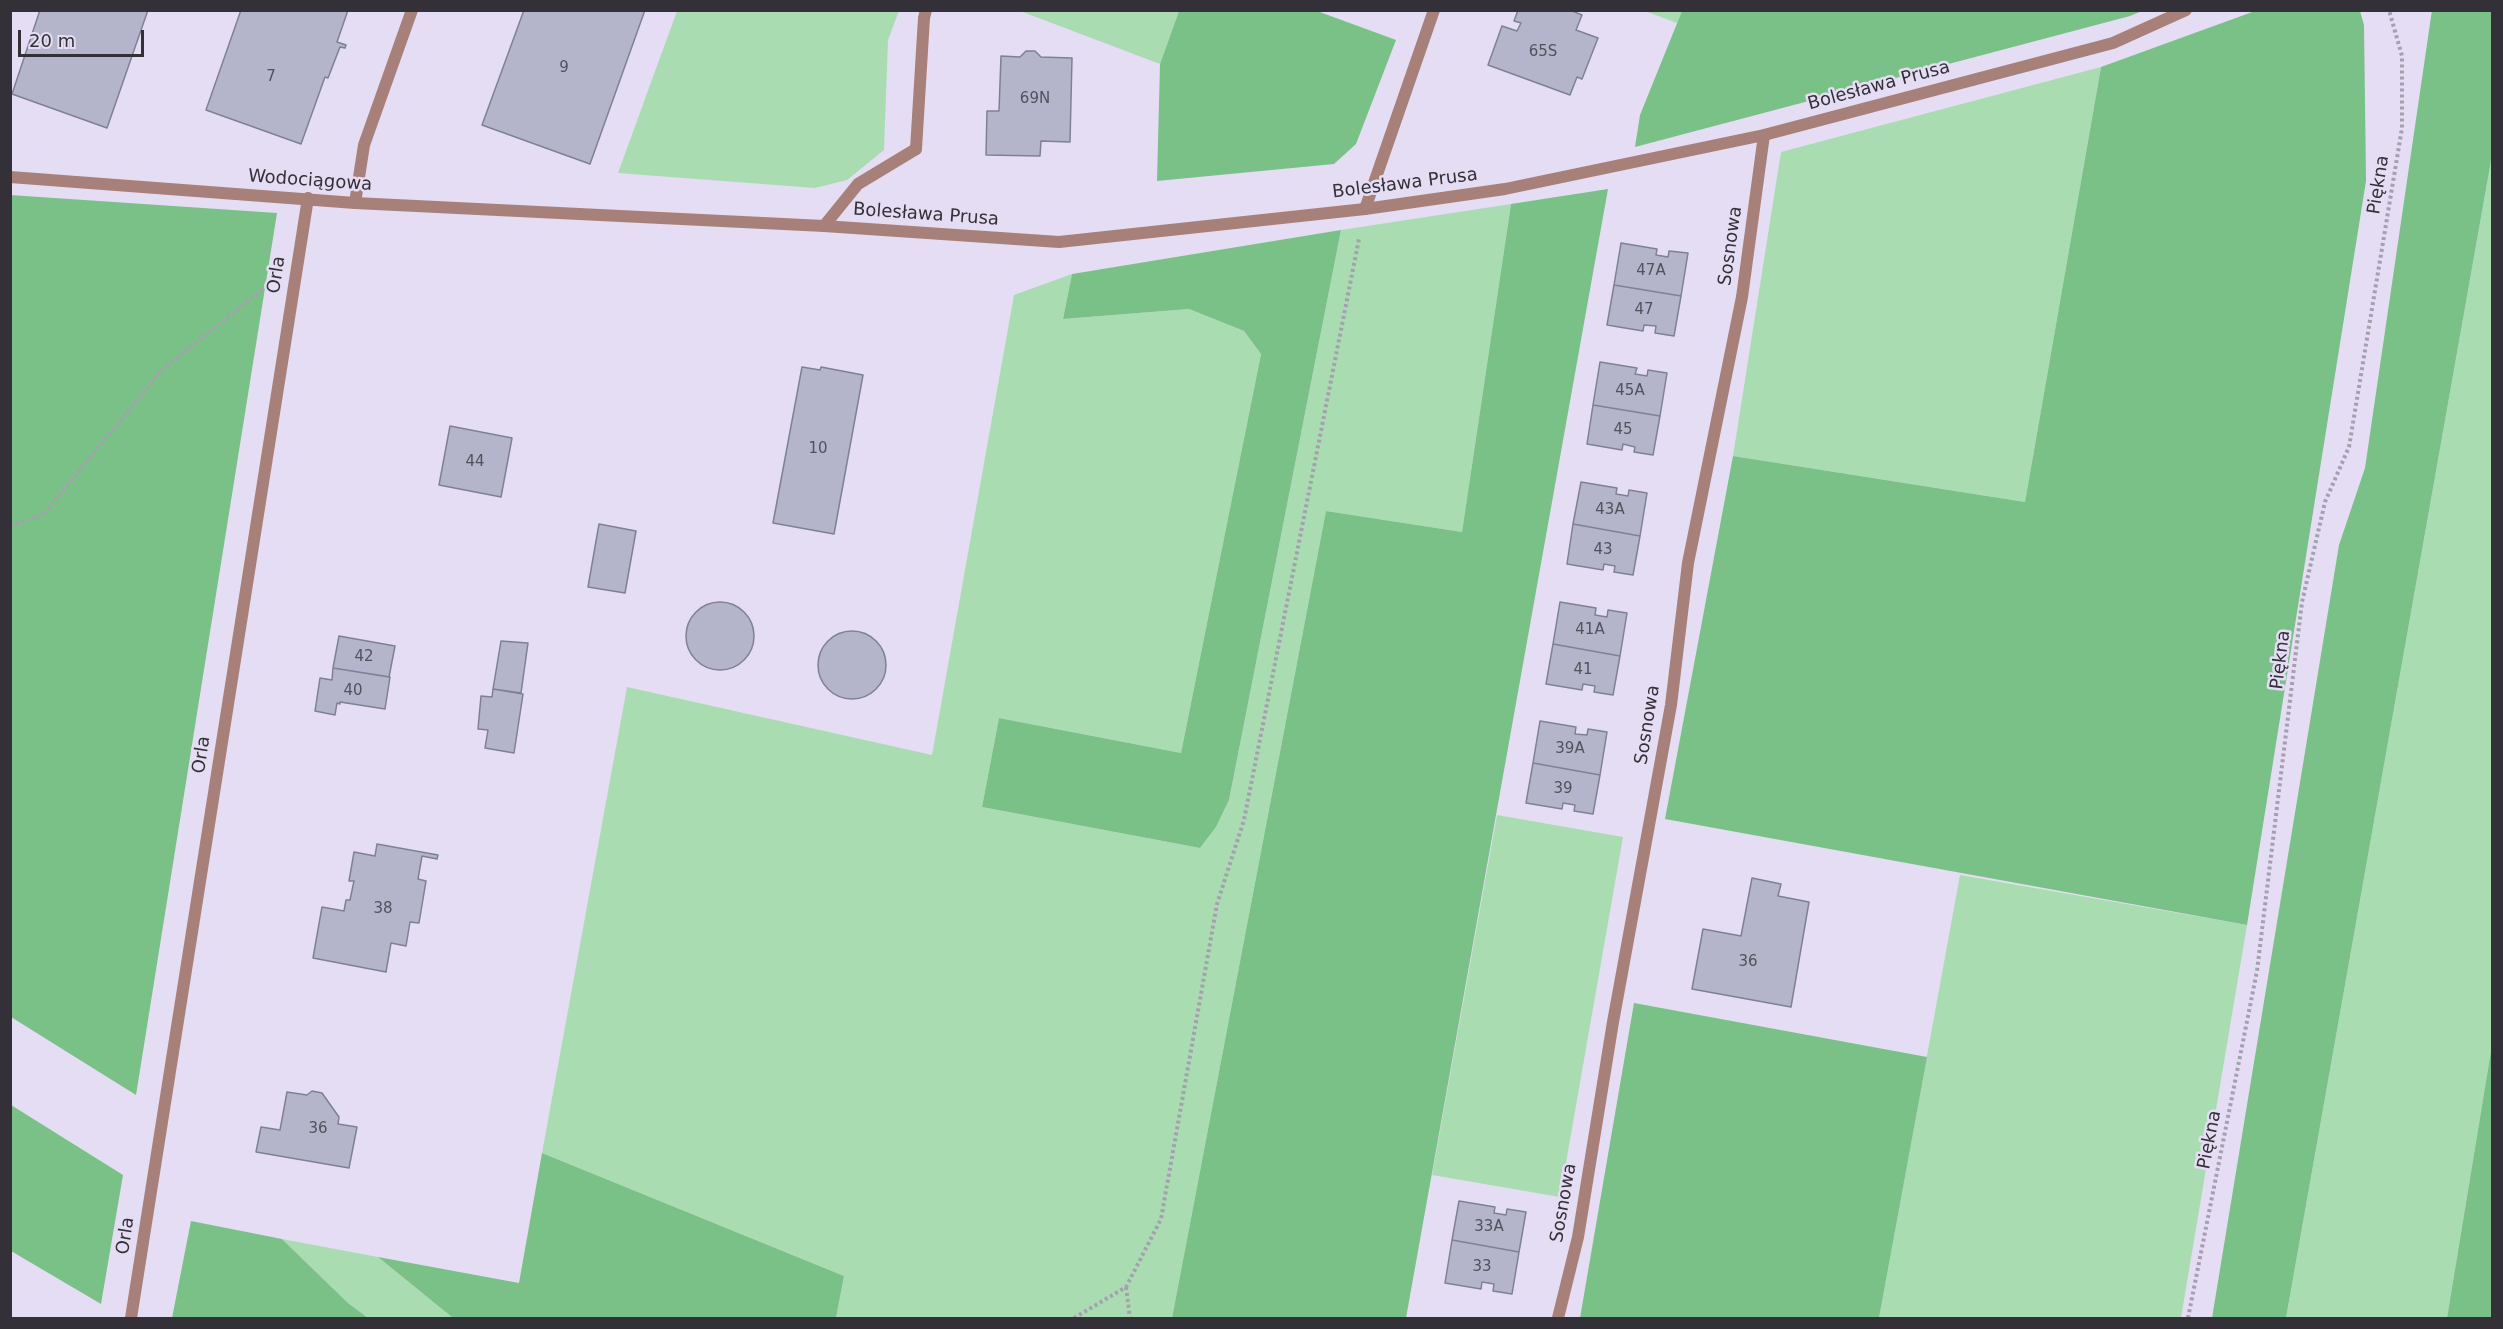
<!DOCTYPE html>
<meta charset="utf-8">
<style>
body{margin:0}
#map{position:relative;width:2503px;height:1329px;overflow:hidden;background:#e5ddf3;font-family:"DejaVu Sans",sans-serif}
canvas{display:block}
.frame{position:absolute;inset:0;border:12px solid #333038;pointer-events:none}
.scale{position:absolute;left:18px;top:30px;width:126px;height:27px;box-sizing:border-box;border:3px solid #333038;border-top:0;padding-left:8px;font-size:18px;line-height:21px;white-space:nowrap;color:#333038;-webkit-text-stroke:4px #e5ddf3;paint-order:stroke}
</style>
<div id="map">
<canvas width="2503" height="1329"></canvas>
<div class="frame"></div>
<div class="scale">20 m</div>
</div>
<script>
const g = document.querySelector('canvas').getContext('2d');
g.lineJoin = 'round';
function paint(path, color) { g.fillStyle = color; g.fill(path, 'evenodd'); }
function strokePath(path, color, width, dash) { g.strokeStyle = color; g.lineWidth = width; g.lineCap = dash ? 'butt' : 'round'; g.setLineDash(dash || []); g.stroke(path); }
function drawText(font, color, halo, rows, align = 'center') {
  g.font = font + ' "DejaVu Sans",sans-serif'; g.lineWidth = 5; g.setLineDash([]); g.textBaseline = 'middle'; g.strokeStyle = halo; g.fillStyle = color; for (const [text, x, y, turn = 0] of rows) {
    g.save(); g.translate(x, y); g.rotate((+turn || 0) * Math.PI / 180); g.textAlign = isNaN(turn) ? turn : align; if (halo) g.strokeText(text, 0, 0); g.fillText(text, 0, 0); g.restore();
  }
}
paint(new Path2D(`
 M677 11H899L888 40 884 150 847 180 815 188 618 173Z
 M1020 11H1179L1160 64Z
 M1645 11H1682L1677 23Z
 M2101 67 2025 502 1733 456 1781 152Z
 M2492 155V1045L2447 1318H2286Z
 M1511 204 1462 532 1326 511 1172 1318H836L844 1276 542 1153 627 687 932 755 1014 295 1072 274 1063 319 1189 309 1244 331 1261 354 1181 753 999 718 982 807 1200 848 1216 827 1229 800 1341 230Z
 M1497 815 1623 837 1560 1197 1432 1175Z
 M1960 875 2247 925 2181 1318H1879Z
 M282 1239 378 1257 453 1318H368L348 1303Z`), '#a9ddb1');
paint(new Path2D(`
 M2432 10 2492 11V155L2286 1318H2212L2339 545 2365 468Z
 M1179 11H1317L1396 40 1356 144 1334 164 1157 181 1160 64Z
 M1682 11V10L2142 11 2130 16 1635 147 1640 115Z
 M2255 11H2360L2364 25 2366 181 2247 925 1665 819 1733 456 2025 502 2101 67Z
 M1608 189 1406 1318H1172L1326 511 1462 532 1511 204Z
 M10 195 277 213 136 1095 11 1017Z
 M1341 230 1229 800 1216 827 1200 848 982 807 999 718 1181 753 1261 354 1244 331 1189 309 1063 319 1072 274Z
 M1634 1003 1927 1057 1879 1318H1580Z
 M2492 1045V1318H2447Z
 M11 1105 123 1175 101 1304 11 1251Z
 M542 1153 844 1276 836 1318H453L378 1257 519 1283Z
 M191 1221 282 1239 348 1303 368 1318H172Z`), '#7ac187');
const building = new Path2D(`
 M148 10 107 128 12 94 40 10Z
 M241 10H348L337 42 346 45 345 48 340 47 328 78 325 77 301 144 206 110Z
 M524 10H645L590 164 482 125Z
 M1518 10H1570L1582 15 1576 30 1598 38 1582 79 1577 77 1570 95 1488 65 1502 26 1517 31 1521 23 1514 21Z
 M1026 51H1035L1041 57 1072 58 1070 142 1041 141 1040 156 986 155 987 111H999L1001 56 1020 57Z
 M1621 243 1657 249 1656 255 1668 257 1669 251 1688 253 1681 296 1614 285Z
 M1614 285 1681 296 1674 336 1655 333 1656 326 1644 325 1643 331 1607 325Z
 M1600 362 1637 368 1635 374 1647 376 1648 370 1667 373 1660 416 1593 405Z
 M802 367 820 370 821 367 863 375 834 534 773 523Z
 M1593 405 1660 416 1653 455 1634 452 1635 447 1623 444 1622 450 1587 444Z
 M450 426 512 438 501 497 439 485Z
 M1581 482 1617 488 1616 494 1628 496 1629 490 1647 493 1640 536 1573 524Z
 M599 524 636 531 625 593 588 587Z
 M1573 524 1640 536 1633 575 1614 572 1615 566 1604 564 1603 570 1567 564Z
 M1560 602 1596 608 1595 615 1607 617 1608 610 1627 613 1620 656 1553 644Z
 M686 636a34 34 0 1 1 68 0a34 34 0 1 1-68 0Z
 M818 665a34 34 0 1 1 68 0a34 34 0 1 1-68 0Z
 M339 636 395 646 389 677 333 668Z
 M501 641 528 643 521 693 493 689Z
 M1553 644 1620 656 1613 695 1594 692 1595 686 1583 684 1582 690 1546 684Z
 M333 668 390 677 385 709 340 702V704L337 703 335 715 315 711 320 678 332 680Z
 M493 689 523 694 514 753 485 748 488 730 478 729 481 696 492 697Z
 M1540 721 1576 727 1575 734 1587 735 1588 729 1607 732 1600 775 1533 763Z
 M1533 763 1600 775 1593 814 1574 811 1575 805 1563 803 1562 809 1526 803Z
 M377 844 438 855 437 859 422 856 418 879 426 881 419 923 410 922 406 946 391 943 386 972 313 958 322 907 344 911 346 900H350L354 881H349L354 852 375 856Z
 M1752 878 1781 884 1778 896 1809 902 1791 1007 1692 989 1703 929 1741 936Z
 M312 1091 322 1093 339 1117 338 1124 357 1127 349 1168 256 1152 261 1127 280 1130 287 1092 307 1095Z
 M1459 1201 1495 1207 1494 1213 1506 1215 1507 1209 1526 1212 1519 1252 1452 1240Z
 M1452 1240 1519 1252 1512 1294 1493 1291 1494 1284 1482 1282 1481 1289 1445 1283Z`);
paint(building, '#b4b5cb');
strokePath(building, '#7f8095', 1.5);
strokePath(new Path2D(`
 M10 526 43 515 161 371 264 288
 M1126 1287 1130 1318
 M1074 1318 1126 1287 1161 1219 1217 904 1244 820 1359 239
 M2188 1318 2257 971 2302 602 2325 502 2349 447 2402 128V56L2389 10`), '#a59fb0', 4, [3, 3]);
strokePath(new Path2D(`
 M355 203 364 145 412 10
 M1365 209 1434 10
 M824 226 858 184 916 149`), '#a7807a', 12);
strokePath(new Path2D(`
 M916 149 924 18 926 10
 M10 177 355 203 824 226 1059 242 1365 209 1505 189 1764 135 2113 43 2186 10
 M131 1318 308 198
 M1558 1318 1578 1237 1613 1022 1671 705 1688 563 1742 297 1764 135`), '#a7807a', 12);
drawText('15px', '#53515d', null, [
 ["65S",1543,52],
 ["9",564,68],
 ["7",271,77],
 ["69N",1035,99],
 ["47A",1651,271],
 ["47",1644,310],
 ["45A",1630,391],
 ["45",1623,430],
 ["10",818,449],
 ["44",475,462],
 ["43A",1610,510],
 ["43",1603,550],
 ["41A",1590,630],
 ["42",364,657],
 ["41",1583,670],
 ["40",353,691],
 ["39A",1570,749],
 ["39",1563,789],
 ["38",383,909],
 ["36",1748,962],
 ["36",318,1129],
 ["33A",1489,1227],
 ["33",1482,1267]
]);
drawText('18px', '#333038', '#e5ddf3', [
 ["Bolesława Prusa",1879,86,-15],
 ["Wodociągowa",310,181,4],
 ["Bolesława Prusa",1405,184,-7],
 ["Piękna",2379,185,-81],
 ["Bolesława Prusa",926,215,4],
 ["Sosnowa",1731,246,-82],
 ["Orla",277,275,-81],
 ["Piękna",2281,660,-83],
 ["Sosnowa",1648,725,-81],
 ["Orla",202,755,-81],
 ["Piękna",2210,1140,-79],
 ["Sosnowa",1564,1203,-80],
 ["Orla",126,1236,-81]
]);
</script>
